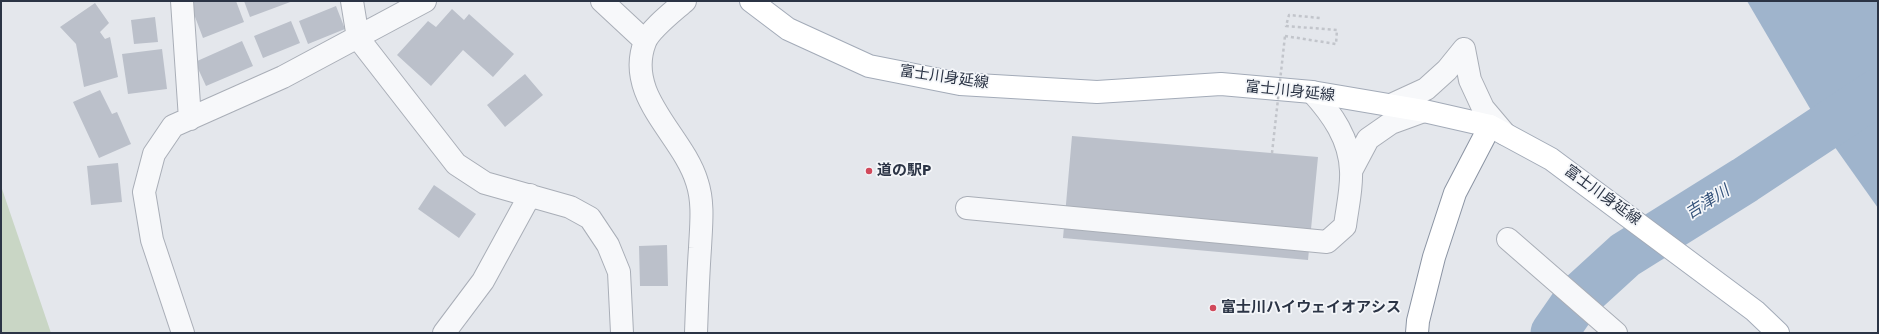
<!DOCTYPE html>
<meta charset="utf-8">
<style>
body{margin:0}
#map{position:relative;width:1879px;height:334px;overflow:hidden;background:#e4e7ec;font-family:Jost,sans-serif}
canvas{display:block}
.frame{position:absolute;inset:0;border:2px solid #2b3445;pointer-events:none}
</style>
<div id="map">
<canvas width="1879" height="334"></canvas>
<div class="frame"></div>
</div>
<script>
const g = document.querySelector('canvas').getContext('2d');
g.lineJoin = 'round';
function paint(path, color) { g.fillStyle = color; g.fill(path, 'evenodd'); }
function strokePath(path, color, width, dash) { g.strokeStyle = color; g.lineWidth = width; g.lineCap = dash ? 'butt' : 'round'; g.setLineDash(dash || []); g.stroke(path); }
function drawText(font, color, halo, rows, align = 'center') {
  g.font = font + ' Jost,"Noto Sans JP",sans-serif'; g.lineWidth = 3.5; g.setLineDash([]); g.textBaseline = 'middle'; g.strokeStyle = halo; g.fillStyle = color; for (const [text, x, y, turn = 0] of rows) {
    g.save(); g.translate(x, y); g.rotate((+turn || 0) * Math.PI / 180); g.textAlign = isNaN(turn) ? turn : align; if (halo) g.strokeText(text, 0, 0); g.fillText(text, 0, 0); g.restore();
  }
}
paint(new Path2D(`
 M1 186 51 333H1Z`), '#c9d6c5');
paint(new Path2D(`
 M1747 1H1878V208L1822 129Z`), '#9fb4cc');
strokePath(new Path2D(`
 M1554 333 1579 297 1625 255 1745 180 1878 92`), '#9fb4cc', 47);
paint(new Path2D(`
 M189 1H236L244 22 203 38Z
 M244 1H293L250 17Z
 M95 3 109 23 100 32 105 39 110 37 118 77 84 87 76 44 60 27Z
 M336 6 345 29 308 44 299 21Z
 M452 9 464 20 469 14 514 54 493 77 463 50 431 86 397 55 428 21 436 27Z
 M155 17 158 42 134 44 131 20Z
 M291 21 300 43 263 58 254 36Z
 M242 41 253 66 206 86 195 62Z
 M162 49 167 89 128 94 122 54Z
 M525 74 543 95 505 127 487 105Z
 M100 90 112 114 117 112 131 144 99 158 73 102Z
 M1072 136 1318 157 1308 260 1063 238Z
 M118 163 122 202 91 205 87 166Z
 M434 185 476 214 459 238 418 209Z
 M667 245 668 286H640L639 246Z`), '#bbc0ca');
const minor = new Path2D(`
 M182 1 190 119
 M352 1 358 38 456 164 485 183 570 207 590 218 608 245 619 272 622 333
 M602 1 645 41
 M685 1C675 10 650 29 645 42 624 96 683 135 697 182 704 203 701 226 700 248 698 276 697 305 696 333
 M1464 49 1470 80 1483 108 1505 134
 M1389 106 1426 89 1447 70 1464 49
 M1351 171 1368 139 1391 123 1424 111
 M967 208 1327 242 1345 226C1347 209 1352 189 1351 171 1350 139 1332 114 1312 92
 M1508 239 1616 333
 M183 333 152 240 144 192 154 154 173 126 283 77 425 1
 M444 333 483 281 530 195`);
const major = new Path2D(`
 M751 1 788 29 869 66 960 84 1097 92 1221 84 1312 92 1424 111 1490 126 1551 159 1755 311 1778 333`);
const highway = new Path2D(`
 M1417 333 1418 321 1434 257 1455 193 1490 126`);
strokePath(minor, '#a9aeb7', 24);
strokePath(major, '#a3abb8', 24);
strokePath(highway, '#8b94a3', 24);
strokePath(new Path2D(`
 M1285 36 1336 44 1337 30 1286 26 1289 15 1320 18`), '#c2c5cb', 2.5, [3, 3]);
strokePath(minor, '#f7f8fa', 22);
strokePath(major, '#fff', 22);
strokePath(highway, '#fff', 22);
strokePath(new Path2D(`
 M1272 153 1285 36`), '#c2c5cb', 2.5, [3, 3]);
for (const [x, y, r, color] of [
 [869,171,4,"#d1495b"],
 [1213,308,4,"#d1495b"]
]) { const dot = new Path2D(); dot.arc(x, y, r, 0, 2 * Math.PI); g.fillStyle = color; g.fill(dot); strokePath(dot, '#f4f6f9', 1.5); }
drawText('15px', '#2b3445', '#f4f6f9', [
 ["富士川身延線",944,78,8],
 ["富士川身延線",1290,92,6],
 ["富士川身延線",1602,196,36]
]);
drawText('bold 15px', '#2b3445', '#f4f6f9', [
 ["道の駅P",877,171],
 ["富士川ハイウェイオアシス",1221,308]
], 'left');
drawText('italic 16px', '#34527a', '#f4f6f9', [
 ["吉津川",1708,203,-32]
]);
</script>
